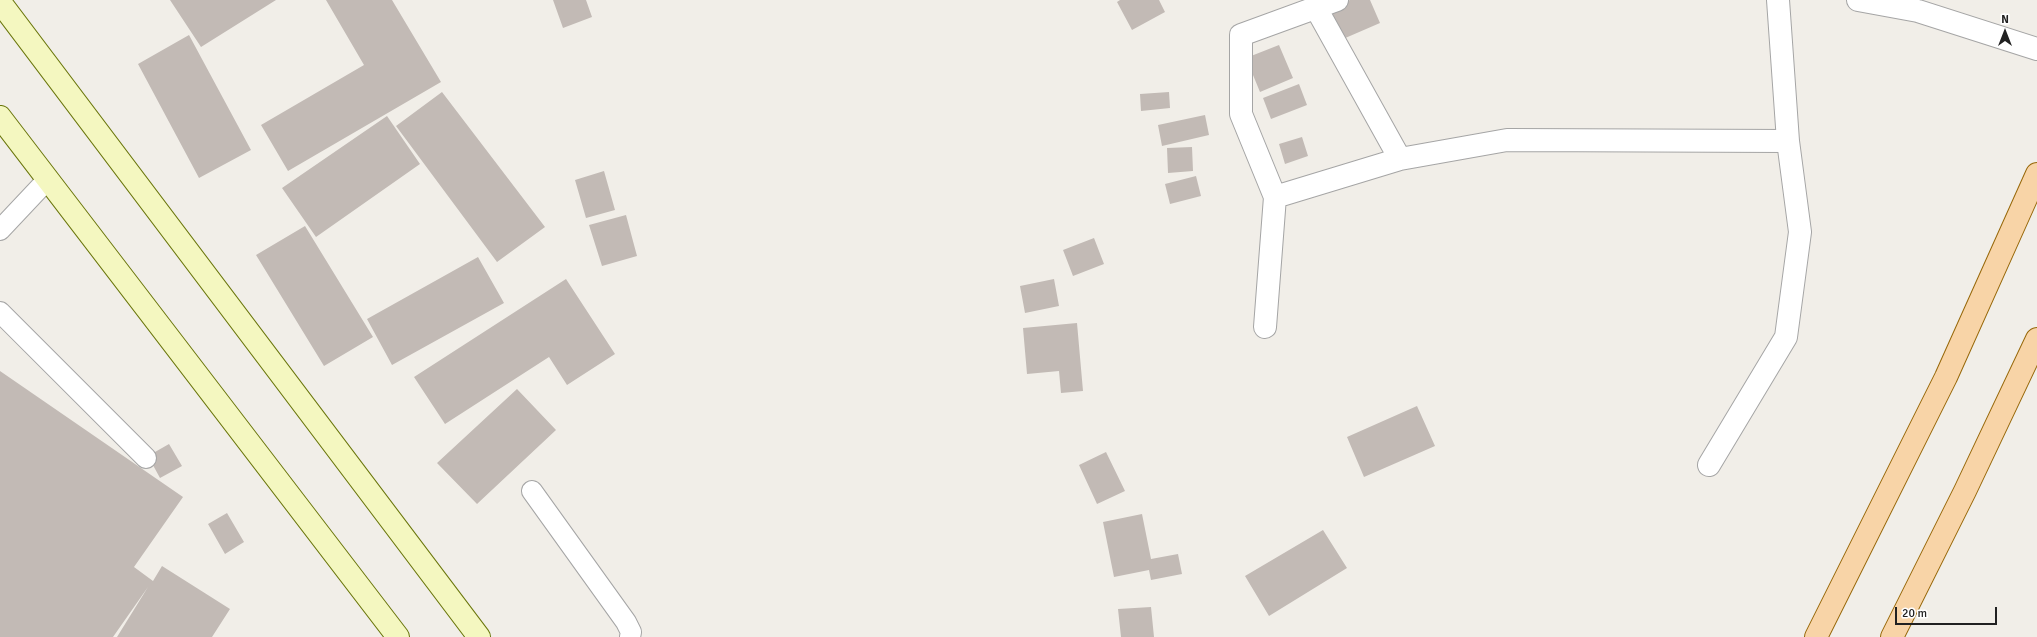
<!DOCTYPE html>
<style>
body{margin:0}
#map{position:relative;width:2037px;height:637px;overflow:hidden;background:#f1eee8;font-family:Signika,sans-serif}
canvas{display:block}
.north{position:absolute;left:1985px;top:12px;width:40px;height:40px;-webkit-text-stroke:3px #fff;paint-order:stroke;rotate:0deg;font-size:11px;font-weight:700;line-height:16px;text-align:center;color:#212121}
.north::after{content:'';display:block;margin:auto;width:14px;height:18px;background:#212121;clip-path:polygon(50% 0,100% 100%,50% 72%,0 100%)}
.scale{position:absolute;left:1895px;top:607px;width:102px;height:18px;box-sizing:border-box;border:2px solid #212121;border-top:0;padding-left:5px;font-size:12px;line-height:14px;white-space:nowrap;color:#212121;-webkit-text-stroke:3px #fff;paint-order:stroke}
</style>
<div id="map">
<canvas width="2037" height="637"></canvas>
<div class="north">N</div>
<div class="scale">20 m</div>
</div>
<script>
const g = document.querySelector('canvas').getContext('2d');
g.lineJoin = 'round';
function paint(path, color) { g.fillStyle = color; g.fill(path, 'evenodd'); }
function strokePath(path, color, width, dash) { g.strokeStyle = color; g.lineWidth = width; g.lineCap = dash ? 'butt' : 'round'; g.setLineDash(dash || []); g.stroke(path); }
paint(new Path2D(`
 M170 0H276L201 47Z
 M326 0H392L441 82 288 171 261 125 364 65Z
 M553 0H586L592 17 563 28Z
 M1120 0H1159L1165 12 1132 30 1117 2Z
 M1350 0H1370L1380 23 1343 39 1330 8Z
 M189 35 251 150 199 178 138 64Z
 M1279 45 1293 78 1260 92 1246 58Z
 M1299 84 1307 105 1271 119 1263 98Z
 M442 92 545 227 497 262 396 126Z
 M1169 92 1170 108 1141 111 1140 94Z
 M1205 115 1209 135 1162 146 1158 125Z
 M387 116 420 164 316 237 282 188Z
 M1302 137 1308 156 1285 164 1279 144Z
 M1192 147 1193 171 1168 173 1167 148Z
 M604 171 615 210 586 218 575 180Z
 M1196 176 1201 196 1170 204 1165 184Z
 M626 215 637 256 602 266 589 225Z
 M305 226 373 337 324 366 256 255Z
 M1094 238 1104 264 1073 276 1063 250Z
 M478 257 504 303 392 365 367 319Z
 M566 279 615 354 567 385 549 357 445 424 414 377Z
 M1054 279 1059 306 1025 313 1020 286Z
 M1077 323 1083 391 1061 393 1059 371 1027 374 1023 328Z
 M0 371 183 497 134 567 153 581 162 566 230 609 212 637H117L148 587 113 637H0Z
 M517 389 556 430 477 504 437 463Z
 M1417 406 1435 446 1364 477 1347 437Z
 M169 444 182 466 160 478 148 456Z
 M1106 452 1125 491 1097 504 1079 465Z
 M227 513 244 542 225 554 208 524Z
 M1142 514 1151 559 1178 554 1182 574 1151 580 1149 570 1114 577 1103 522Z
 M1323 530 1347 568 1269 616 1245 576Z
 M1151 607 1154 637H1121L1118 609Z`), '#c2bab5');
const lane = new Path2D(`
 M0 230 48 179
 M0 312 146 458
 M532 491 626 622 631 632 630 637`);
const street = new Path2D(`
 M1858 0 1918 11 2037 49
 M1316 8 1400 159 1275 197 1241 114V35L1337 0
 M1400 159 1507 140 1788 141
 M1265 327 1275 197
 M1709 465 1786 337 1800 232 1788 141 1778 0`);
const secondary = new Path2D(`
 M0 2 479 637
 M0 117 398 637`);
const primary = new Path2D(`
 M1816 637 1946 377 2037 174
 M1892 637 1965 491 2037 339`);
strokePath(lane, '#a5a5a5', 22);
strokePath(street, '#a5a5a5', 24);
strokePath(secondary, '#6a760b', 24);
strokePath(primary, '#976708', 24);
strokePath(lane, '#fff', 20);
strokePath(street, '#fff', 22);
strokePath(secondary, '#f4f7c0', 22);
strokePath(primary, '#f8d4a7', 22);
</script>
